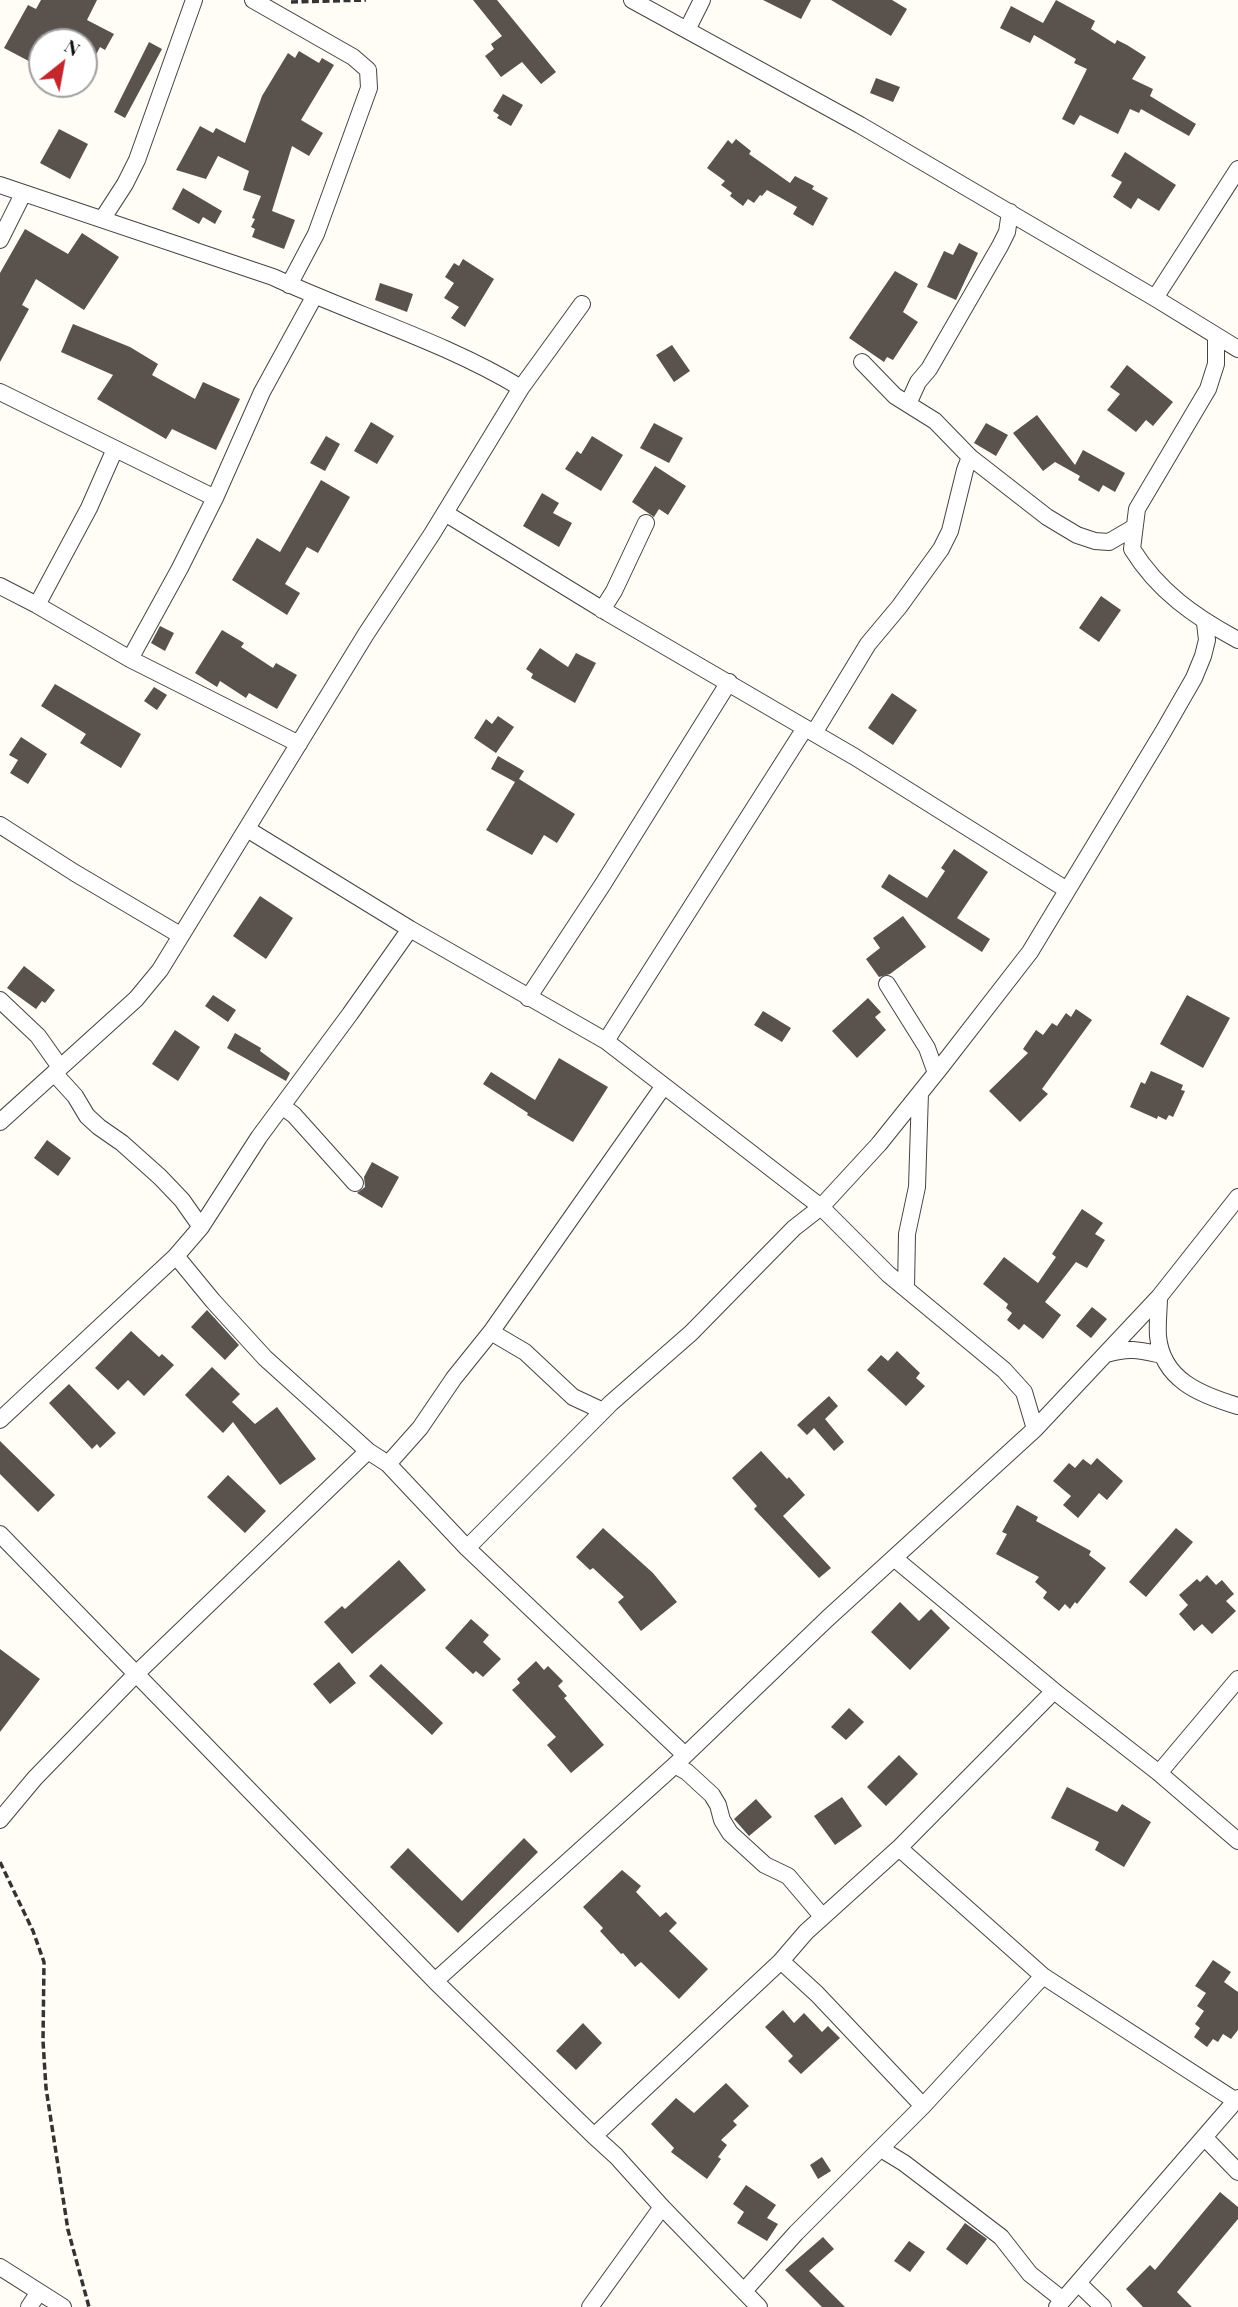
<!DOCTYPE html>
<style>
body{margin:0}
#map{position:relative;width:1238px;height:2307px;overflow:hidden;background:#fffdf5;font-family:"Playfair Display",serif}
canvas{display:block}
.north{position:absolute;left:28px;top:28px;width:70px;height:70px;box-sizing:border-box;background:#fff;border:2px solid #a0a0a0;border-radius:50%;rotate:31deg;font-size:19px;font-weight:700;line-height:28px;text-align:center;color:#111}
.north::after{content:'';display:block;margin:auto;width:24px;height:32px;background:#c4262e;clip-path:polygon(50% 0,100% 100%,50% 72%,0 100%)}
</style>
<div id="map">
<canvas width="1238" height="2307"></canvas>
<div class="north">N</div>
</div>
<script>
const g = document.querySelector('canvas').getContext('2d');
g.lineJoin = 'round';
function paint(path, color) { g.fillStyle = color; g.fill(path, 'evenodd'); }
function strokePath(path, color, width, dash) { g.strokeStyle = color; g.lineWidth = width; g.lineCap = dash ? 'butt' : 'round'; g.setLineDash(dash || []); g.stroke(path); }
paint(new Path2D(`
 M41 0H97L87 20 114 34 105 50 100 47 84 78V42H42V68L4 48 28 5 36 9Z
 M473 0H497L556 72 541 84 522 62 501 77 485 56 494 49 491 44 502 36Z
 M763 0H811L801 19Z
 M831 0H892L907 9 891 36Z
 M1056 0 1095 21 1091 29 1115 44 1117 40 1127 45 1146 57 1132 79 1153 89 1150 96 1196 124 1189 136 1141 109 1139 113 1130 109 1118 134 1080 115 1074 125 1062 119 1087 69 1074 63 1076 59 1034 35 1030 43 1000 28 1011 6 1043 23Z
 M149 42 162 49 125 118 114 112Z
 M299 51 319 63 322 58 334 65 301 120 323 133 309 156 292 146 272 211 295 220 284 249 252 237 255 229 251 227 255 219 252 218 261 196 243 190 249 171 218 156 206 179 176 170 200 126 213 133 216 128 245 143 262 96 288 53 295 58Z
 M876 78 900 87 893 102 870 93Z
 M503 94 523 105 511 126 497 118 499 115 493 111Z
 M59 129 88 144 70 179 40 163Z
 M736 139 751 151 749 154 790 183 795 176 814 186 812 189 828 198 813 226 793 214 797 207 767 190 762 196 760 195 754 203 748 199 743 206 730 196 732 193 721 185 725 181 707 168 728 140 732 144Z
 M1125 152 1176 185 1159 211 1138 198 1131 209 1113 197 1122 182 1111 176Z
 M183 188 222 211 215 224 203 217 199 224 172 209Z
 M25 229 68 254 82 233 119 257 84 310 36 279 22 305 29 309 0 362V273Z
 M959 243 978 253 956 300 927 287 944 251 953 255Z
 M463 259 494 279 465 327 451 318 459 307 444 298 454 283 445 277 454 263 459 266Z
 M895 271 918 284 903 312 918 322 893 360 887 357 884 362 849 338Z
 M380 283 413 294 407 312 375 300Z
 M73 324 130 347 158 364 152 375 195 399 203 382 240 399 216 450 172 429 166 439 97 399 113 375 61 352Z
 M672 345 690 371 674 382 656 355Z
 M1127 365 1173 402 1153 426 1146 420 1136 432 1107 410 1120 394 1110 387Z
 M1037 415 1075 465 1083 450 1125 473 1115 492 1103 485 1099 492 1078 480 1080 476 1055 462 1043 471 1013 433Z
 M371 422 394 436 377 464 354 451Z
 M654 423 683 438 669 463 640 448Z
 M986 423 1008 435 996 456 974 443Z
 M326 436 340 444 325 471 310 463Z
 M592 436 623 455 601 491 565 469 577 451 581 454Z
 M655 466 686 486 668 515 659 509 654 517 632 502Z
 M321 480 350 497 318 553 307 547 285 584 300 593 287 615 232 580 257 538 280 552Z
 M542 493 559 503 553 513 572 523 559 547 523 526Z
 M1101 596 1121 610 1099 642 1079 628Z
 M160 626 174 633 165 651 151 643Z
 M222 630 244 643 241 647 273 668 276 663 297 675 277 709 249 693 246 698 220 681 217 687 195 673Z
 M540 648 568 667 576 653 596 663 575 703 531 678 533 674 526 669Z
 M55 684 141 734 121 768 80 743 86 734 41 706Z
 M154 687 167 695 157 710 144 701Z
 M892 693 917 710 893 745 868 728Z
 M498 716 514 727 496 753 474 738 486 719 492 724Z
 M21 737 47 754 28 784 10 773 18 760 9 755Z
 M498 756 524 771 519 779 575 814 557 843 544 835 532 855 486 830 515 782 491 769Z
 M954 849 988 872 957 918 990 939 982 952 881 887 889 874 927 898 945 871 941 868Z
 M260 896 293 918 266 959 233 936Z
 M903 916 926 947 890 974 879 977 866 959 880 948 873 938Z
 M24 966 55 990 45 1003 42 1001 36 1009 7 988Z
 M213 995 236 1010 228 1022 205 1006Z
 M1187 995 1230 1018 1203 1068 1160 1044Z
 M868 998 881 1012 875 1017 886 1030 857 1058 832 1031Z
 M1076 1009 1092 1020 1042 1089 1048 1094 1020 1122 989 1091 1028 1053 1023 1049 1036 1030 1043 1035 1052 1023 1057 1026 1066 1013 1071 1017Z
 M763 1011 791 1028 782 1042 754 1025Z
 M175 1030 200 1047 178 1081 152 1064Z
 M235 1033 261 1048 260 1051 290 1073 286 1081 227 1048Z
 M559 1058 608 1087 573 1142 527 1115 528 1113 483 1084 491 1072 535 1100Z
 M1151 1071 1183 1085 1181 1090 1185 1091 1173 1117 1169 1115 1166 1120 1158 1116 1157 1119 1130 1107 1141 1082 1145 1084Z
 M47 1140 71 1158 58 1176 34 1158Z
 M372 1162 399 1177 382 1208 357 1193 365 1187 364 1177Z
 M1082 1209 1103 1223 1095 1234 1105 1240 1087 1268 1076 1262 1045 1302 1061 1315 1043 1339 1024 1324 1019 1330 1007 1320 1012 1313 1006 1308 1008 1304 983 1284 1004 1257 1038 1283 1056 1257 1052 1254Z
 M1092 1307 1107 1319 1091 1338 1076 1326Z
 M207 1310 239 1345 225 1360 191 1327Z
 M131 1331 159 1357 162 1354 174 1365 144 1396 128 1380 118 1390 95 1368Z
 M897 1351 920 1373 916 1378 925 1386 906 1406 867 1370 881 1355 888 1361Z
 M212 1367 240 1394 232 1402 255 1424 277 1407 316 1459 280 1485 233 1422 223 1433 185 1395Z
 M69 1384 116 1433 100 1448 97 1444 92 1449 49 1403Z
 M829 1396 838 1406 825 1419 844 1442 834 1451 814 1428 807 1435 797 1425Z
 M0 1441 55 1495 38 1512 0 1474Z
 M761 1451 787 1479 789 1477 805 1495 783 1516 831 1568 819 1578 754 1509 757 1506 732 1478Z
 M1097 1458 1123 1481 1107 1500 1099 1493 1078 1518 1063 1505 1071 1496 1053 1481 1069 1463 1075 1468 1083 1459 1091 1465Z
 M228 1475 266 1511 245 1533 207 1497Z
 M1017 1505 1038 1517 1036 1521 1091 1551 1089 1555 1106 1568 1077 1604 1075 1602 1070 1609 1065 1604 1059 1611 1043 1598 1047 1592 1035 1582 1039 1577 996 1554 1007 1534 1002 1532Z
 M603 1528 653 1573 677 1602 641 1631 618 1602 624 1597 593 1568 590 1570 576 1557Z
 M1176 1528 1193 1542 1146 1597 1129 1582Z
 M399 1560 426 1590 352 1654 324 1622 342 1606 345 1609Z
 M1207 1575 1216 1585 1222 1580 1234 1594 1226 1601 1236 1611 1212 1634 1202 1624 1194 1631 1179 1614 1188 1605 1179 1595 1197 1579 1200 1582Z
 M900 1602 919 1621 931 1609 950 1628 910 1670 871 1632Z
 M471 1619 489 1635 483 1642 501 1659 483 1677 476 1671 473 1674 445 1648Z
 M0 1649 40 1679 0 1732Z
 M536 1661 544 1670 548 1666 563 1681 558 1686 567 1696 564 1698 604 1745 571 1773 547 1745 556 1737 512 1690 520 1683 517 1679Z
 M339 1662 356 1683 330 1704 313 1684Z
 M381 1664 443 1723 432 1735 369 1676Z
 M849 1708 864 1722 846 1740 831 1727Z
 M899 1755 918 1774 886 1806 867 1787Z
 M1067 1787 1117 1812 1122 1804 1151 1822 1124 1867 1095 1850 1099 1842 1051 1818Z
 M842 1797 862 1826 835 1845 814 1816Z
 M756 1799 772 1817 749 1836 734 1819Z
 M524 1838 538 1852 458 1933 390 1867 408 1848 462 1901Z
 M622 1870 641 1886 636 1892 660 1917 666 1912 677 1923 669 1931 708 1969 679 1999 641 1962 635 1967 623 1953 621 1954 600 1931 603 1928 583 1907Z
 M1213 1960 1231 1972 1224 1982 1238 1992V2030L1231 2039 1223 2034 1218 2042 1213 2039 1207 2047 1194 2037 1200 2028 1195 2024 1204 2011 1197 2006 1206 1993 1195 1986Z
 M783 2010 794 2023 804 2013 822 2032 828 2026 840 2038 801 2074 788 2061 793 2056 765 2027Z
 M583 2023 602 2043 576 2070 556 2051Z
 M726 2083 749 2106 733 2121 737 2125 721 2140 727 2145 718 2157 721 2159 707 2179 671 2152 674 2148 651 2124 676 2098 694 2113Z
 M822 2157 831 2171 818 2179 810 2165Z
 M746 2185 776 2205 767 2218 778 2224 767 2241 737 2223 744 2212 733 2204Z
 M1220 2192 1238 2207V2219L1177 2292 1192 2307H1143L1126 2289 1150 2265 1155 2270Z
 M965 2223 987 2239 967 2265 946 2249Z
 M823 2237 834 2249 809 2271 845 2307H822L785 2270Z
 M909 2241 925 2252 910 2272 894 2261Z`), '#5a524d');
const minor = new Path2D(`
 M253 0 353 57 368 70 369 88 316 234 289 285
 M632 0 860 125 1155 298 1238 349
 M687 30 702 0
 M0 185 273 277C355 315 445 342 521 388
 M103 218 125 184 137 160 194 0
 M0 240 23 194
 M1155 298 1238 169
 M1216 337V364L1208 389 1137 509 1132 549C1158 591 1195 617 1238 640
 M862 362 895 396 935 421 970 457 1047 517 1077 535 1095 541 1109 542 1133 528
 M0 392 215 498
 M908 404 918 382 929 369 1000 246 1007 232 1010 212
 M445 513 608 613 855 757 1067 890
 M0 586 37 605 130 659 299 744
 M37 605 89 508 115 449
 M602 610 614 591 646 523
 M130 659 180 568 215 498 262 392 314 297
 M814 733 868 644 899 607 941 549 950 531 965 470 970 457
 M0 825 75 873 180 935
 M247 829 410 929 606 1041 821 1207 888 1274 1004 1370 1024 1392 1035 1429
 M887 984 927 1048 936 1073
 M528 998 603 884 729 682
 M0 1000 38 1036 60 1067
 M606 1041 805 728
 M54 1073 75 1096 87 1116 99 1127 122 1143 160 1177 182 1200 201 1227
 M282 1106 294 1115 355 1183
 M0 1122 136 999 160 970 366 634 432 534 521 388 582 304
 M176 1256 213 1301 265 1358 368 1451 388 1464 467 1548 685 1755
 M906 1288 907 1234 917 1187 920 1093
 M1159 1297C1159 1310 1157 1323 1158 1336 1162 1380 1201 1395 1238 1406
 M491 1332 525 1352 573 1397 603 1411
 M1107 1354C1129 1347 1139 1350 1162 1355
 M0 1420 176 1256 201 1227 259 1137 350 1014 410 929
 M388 1464 420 1428 454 1378 491 1332 663 1087
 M0 1534 435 1981 594 2136 616 2156 662 2207 759 2307
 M467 1548 611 1403 691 1333 794 1228 821 1207 879 1144 940 1068 1030 952 1163 732 1194 678 1203 656 1207 640 1205 623
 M894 1558 1054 1691 1159 1773 1238 1841
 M675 1765 687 1772 712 1795 718 1805 722 1820 730 1833 765 1865 788 1876 822 1916
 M1159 1773 1238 1679
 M0 1820 35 1778 137 1673 368 1451
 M899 1848 1043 1976 1236 2101
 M781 1961 817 1994 923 2106
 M435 1981 675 1765 827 1619 1035 1429 1159 1297 1238 1197
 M594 2136 781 1961 806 1932 899 1848 1054 1691
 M1204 2137 1238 2172
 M881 2149 904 2163 1001 2237 1030 2274 1063 2300
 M0 2267 63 2307
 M1079 2284 1103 2307
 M744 2291 796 2233 923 2106 1043 1976
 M29 2307 39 2292
 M590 2307 662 2207
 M1057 2307 1238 2098`);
strokePath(minor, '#444', 18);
strokePath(new Path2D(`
 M291 2 366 0
 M0 1862 33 1931 44 1962 43 2041 46 2088 68 2230 89 2307`), '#333', 3.5, [7, 3.5]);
strokePath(minor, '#fff', 16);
</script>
